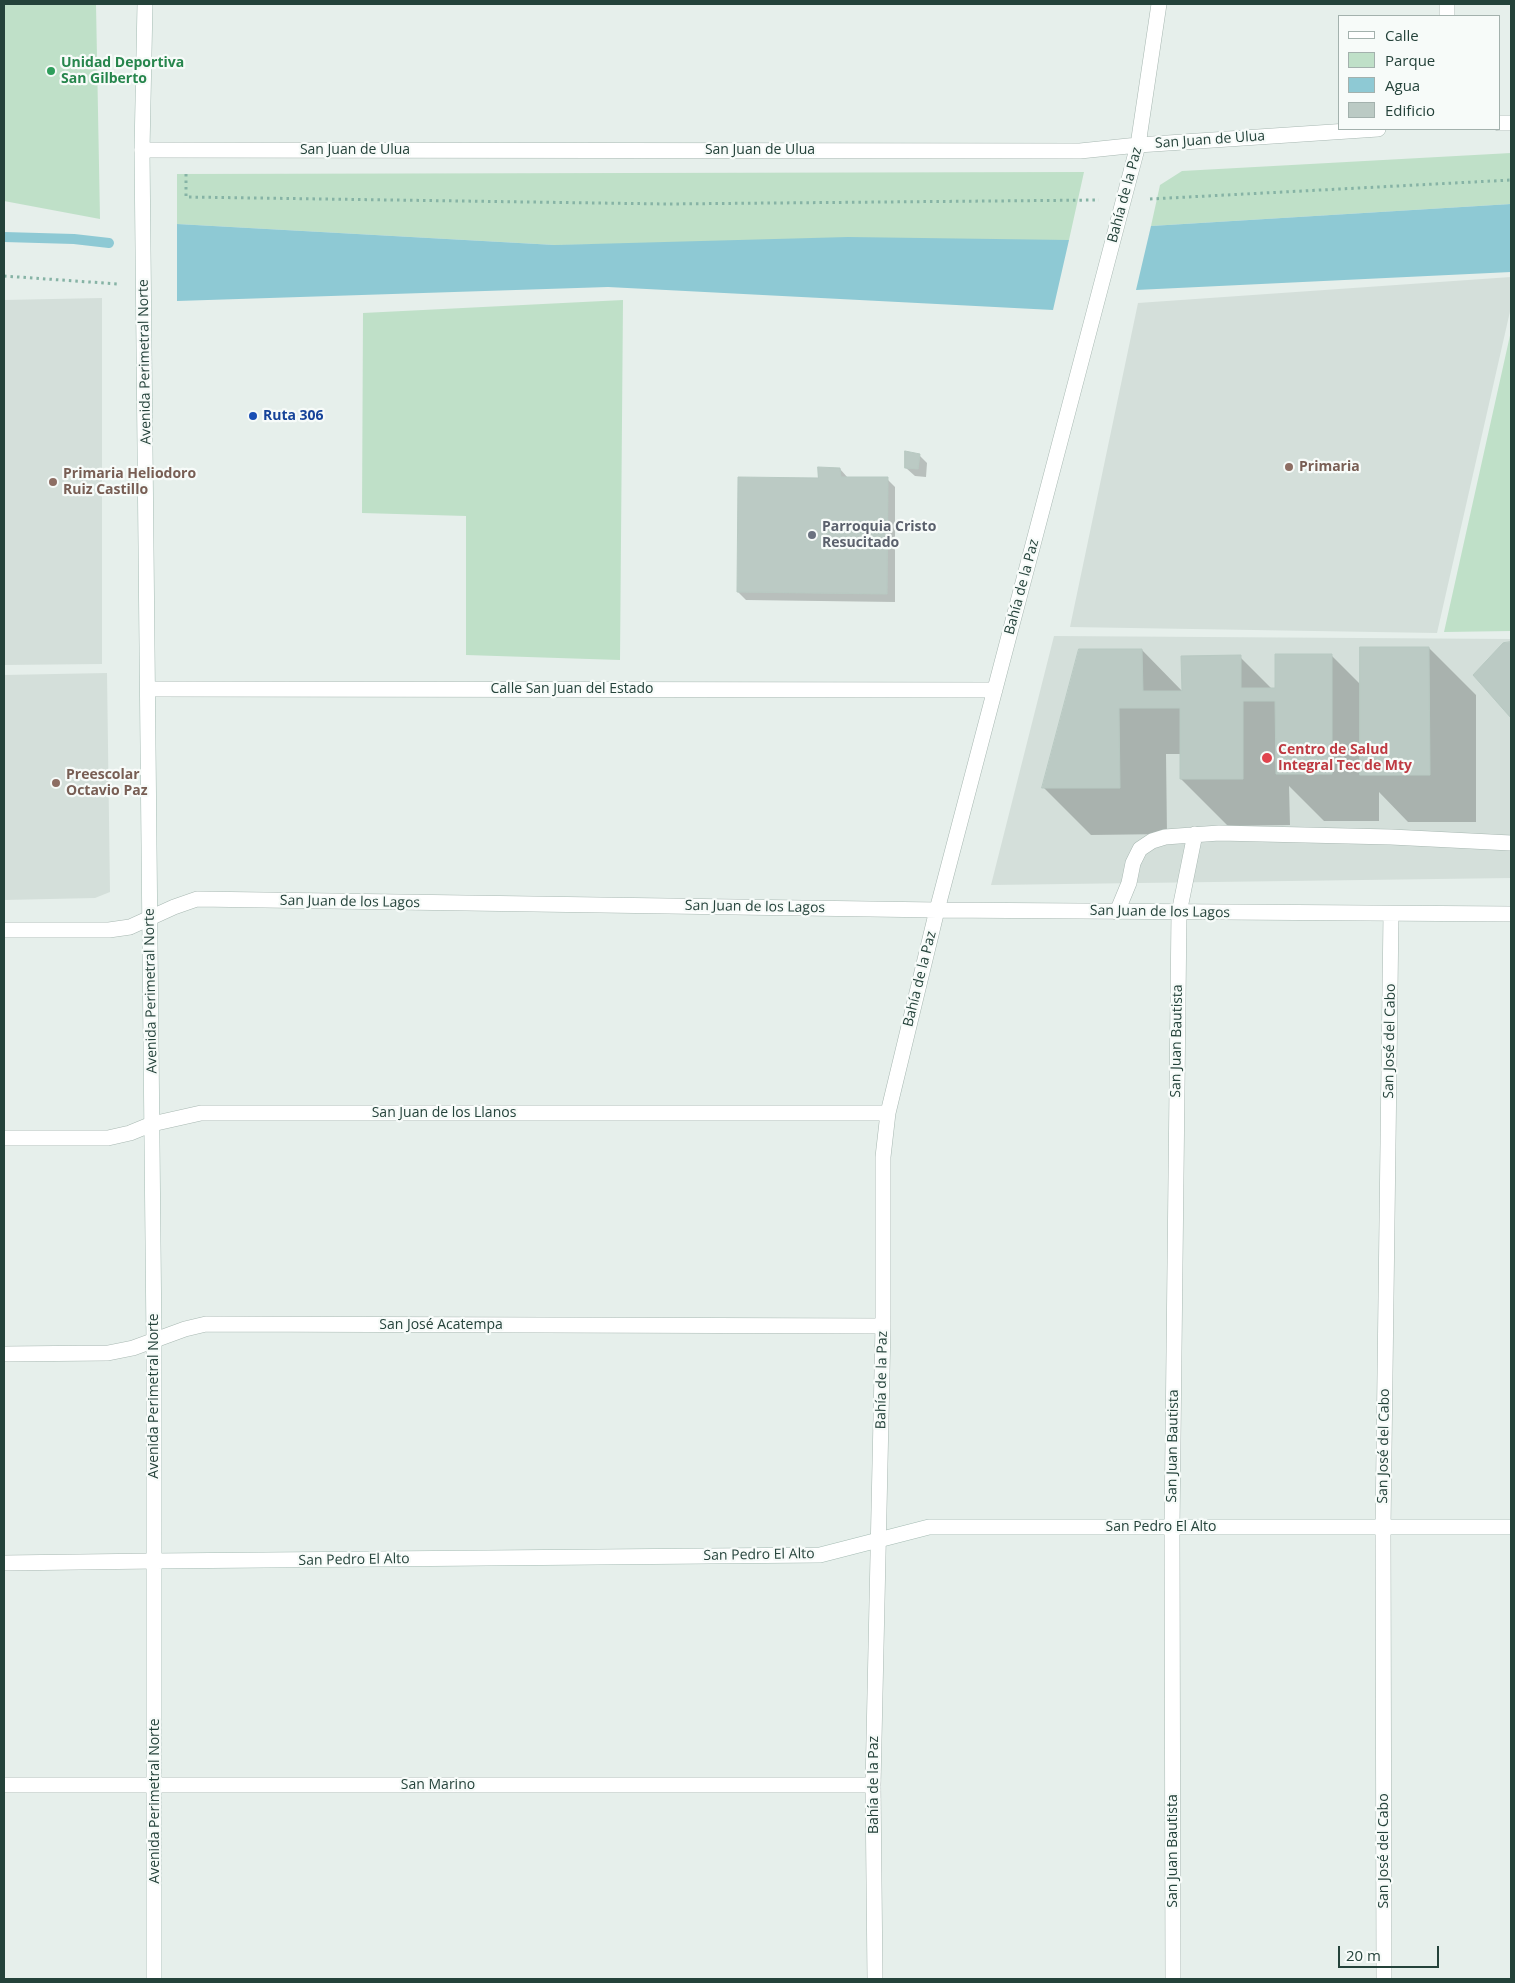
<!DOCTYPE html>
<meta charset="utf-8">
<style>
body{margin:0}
#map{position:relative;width:1515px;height:1983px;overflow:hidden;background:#e6efeb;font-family:"Open Sans",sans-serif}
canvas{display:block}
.frame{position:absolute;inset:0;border:5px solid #24423a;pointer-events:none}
.legend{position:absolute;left:1338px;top:15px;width:162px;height:115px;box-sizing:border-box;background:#f7fbf9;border:1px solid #a3b1ad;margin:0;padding:6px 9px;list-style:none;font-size:15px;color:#24423a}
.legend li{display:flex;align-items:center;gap:10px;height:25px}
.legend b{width:25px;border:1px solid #a3b1ad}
.scale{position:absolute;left:1338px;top:1946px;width:101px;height:22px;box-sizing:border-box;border:2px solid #24423a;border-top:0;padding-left:6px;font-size:15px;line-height:18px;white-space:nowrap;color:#24423a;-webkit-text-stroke:4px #f7fbf9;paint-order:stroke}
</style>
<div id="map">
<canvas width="1515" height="1983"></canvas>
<div class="frame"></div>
<ul class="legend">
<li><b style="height:6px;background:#fff"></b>Calle</li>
<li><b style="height:14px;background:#bfe0c8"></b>Parque</li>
<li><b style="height:14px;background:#8ec9d4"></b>Agua</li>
<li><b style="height:14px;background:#bbcac4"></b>Edificio</li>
</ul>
<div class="scale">20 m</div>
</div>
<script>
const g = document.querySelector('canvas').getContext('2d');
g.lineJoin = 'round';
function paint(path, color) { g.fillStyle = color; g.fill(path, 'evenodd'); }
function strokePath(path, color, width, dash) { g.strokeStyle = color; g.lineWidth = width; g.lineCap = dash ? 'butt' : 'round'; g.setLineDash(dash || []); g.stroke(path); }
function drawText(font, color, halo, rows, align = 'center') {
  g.font = font + ' "Open Sans",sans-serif'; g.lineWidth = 4.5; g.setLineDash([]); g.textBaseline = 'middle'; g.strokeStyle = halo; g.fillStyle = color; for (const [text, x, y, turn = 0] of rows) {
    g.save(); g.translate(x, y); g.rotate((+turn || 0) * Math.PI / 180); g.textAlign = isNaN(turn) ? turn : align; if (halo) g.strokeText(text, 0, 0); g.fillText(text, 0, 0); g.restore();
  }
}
paint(new Path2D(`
 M1511 277V307L1437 633 1070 627 1138 303Z
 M102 298V664L4 665V300Z
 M1054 636 1511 639V878L991 885Z
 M107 673 110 892 95 898 4 900V675Z`), '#d4dfda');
paint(new Path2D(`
 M4 4H96L100 219 4 201Z
 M1511 153V204L1151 226 1160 185 1182 171Z
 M1084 172 1069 240 555 245 177 224V174Z
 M623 300 620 660 466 655V516L362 513 363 313Z
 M1511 331V631L1444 632Z`), '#bfe0c8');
paint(new Path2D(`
 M1511 204V272L1136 290 1151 226Z
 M177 224 555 245 848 237 1069 240 1053 310 608 287 177 301Z`), '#8ec9d4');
paint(new Path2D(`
 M919 455 927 463 926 477 915 476 906 468Z
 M840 469 848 478 887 479 895 487V602L746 600 738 592 819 479Z
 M1504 644H1511V716L1475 675Z
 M1429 648 1476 695V822H1408L1379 792V821H1324L1289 786 1290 825 1228 826 1181 779V754H1166L1167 834 1091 835 1044 788 1142 650 1183 692 1240 657 1272 689H1277L1331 655 1361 685Z`), '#0003');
strokePath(new Path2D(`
 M4 237 74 239 109 243`), '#8ec9d4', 10);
const building = new Path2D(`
 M905 451 920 454 918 469 905 468Z
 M818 467 840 468 841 477H888L887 594 737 592 738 477 818 478Z
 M1511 642V718L1473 675 1503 643Z
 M1360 647H1429L1430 775H1360Z
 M1079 649H1142L1143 691H1182L1181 656 1241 655V688H1275V654H1332V774H1276L1275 701H1243V779H1180V708H1119L1120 788H1042Z`);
paint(building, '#bbcac4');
strokePath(building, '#b8c9c2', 1);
const lane = new Path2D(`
 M1117 912 1129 883 1133 863 1140 849 1152 841 1165 837 1219 833 1391 837 1511 843
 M1179 913 1195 834`);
const street = new Path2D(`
 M1447 16V4
 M1499 123H1511
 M142 150 1080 151 1138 145 1378 129
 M149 689 995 690
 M4 930H109L130 927 174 907 197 899 937 910 1511 914
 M4 1138H108L130 1133 152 1124 201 1113H888
 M4 1354 108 1353 133 1348 185 1329 206 1324 883 1326
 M4 1563 155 1561
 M4 1785H873
 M875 1979 873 1785 883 1326V1157L888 1113 937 910 1138 145 1159 4
 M1173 1979 1172 1527 1179 913
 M1384 1979 1383 1527 1391 914`);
const secondary = new Path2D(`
 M145 4 142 150 154 1340V1979
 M155 1561 820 1555 929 1527H1511`);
strokePath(lane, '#a8b8b2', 16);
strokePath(street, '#a8b8b2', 16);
strokePath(secondary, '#a4bbb3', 16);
strokePath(new Path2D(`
 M186 174V197L666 204 1099 200
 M1150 199 1511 180
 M4 276 118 284`), '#86b3a5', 3, [2.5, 4]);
strokePath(lane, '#fff', 15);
strokePath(street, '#fff', 15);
strokePath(secondary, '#fff', 15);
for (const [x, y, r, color] of [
 [51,71,5,"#2e9e5b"],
 [253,416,5,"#1a4fb4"],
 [1289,467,5,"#8d6e63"],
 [53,482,5,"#8d6e63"],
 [812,535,5,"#6b7280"],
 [1267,758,6,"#e0444e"],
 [56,783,5,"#8d6e63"]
]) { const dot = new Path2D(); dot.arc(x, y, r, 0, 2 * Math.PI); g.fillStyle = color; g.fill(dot); strokePath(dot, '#f7fbf9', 2); }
drawText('bold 14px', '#27864d', '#f7fbf9', [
 ["Unidad Deportiva",61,63],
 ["San Gilberto",61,79]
], 'left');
drawText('14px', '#24423a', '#f7fbf9', [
 ["San Juan de Ulua",1210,140,-4],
 ["San Juan de Ulua",355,150],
 ["San Juan de Ulua",760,150],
 ["Bahía de la Paz",1125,195,-75],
 ["Avenida Perimetral Norte",145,362,-91],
 ["Bahía de la Paz",1022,587,-75],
 ["Calle San Juan del Estado",572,689],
 ["San Juan de los Lagos",350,902,1],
 ["San Juan de los Lagos",755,907,1],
 ["San Juan de los Lagos",1160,912,1],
 ["Bahía de la Paz",920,979,-76],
 ["Avenida Perimetral Norte",151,991,-91],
 ["San Juan Bautista",1177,1041,-89],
 ["San José del Cabo",1390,1041,-89],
 ["San Juan de los Llanos",444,1113],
 ["San José Acatempa",441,1325],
 ["Bahía de la Paz",882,1380,-89],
 ["Avenida Perimetral Norte",154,1396,-90],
 ["San Juan Bautista",1173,1446,-89],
 ["San José del Cabo",1384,1446,-89],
 ["San Pedro El Alto",1161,1527],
 ["San Pedro El Alto",759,1555,-1],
 ["San Pedro El Alto",354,1560,-1],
 ["San Marino",438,1785],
 ["Bahía de la Paz",874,1785,-90],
 ["Avenida Perimetral Norte",155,1801,-90],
 ["San Juan Bautista",1173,1851,-90],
 ["San José del Cabo",1384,1851,-90]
]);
drawText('bold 14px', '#164399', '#f7fbf9', [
 ["Ruta 306",263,416]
], 'left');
drawText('bold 14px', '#785e54', '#f7fbf9', [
 ["Primaria",1299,467],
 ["Primaria Heliodoro",63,474],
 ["Ruiz Castillo",63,490],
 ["Preescolar",66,775],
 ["Octavio Paz",66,791]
], 'left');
drawText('bold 14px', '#5b616d', '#f7fbf9', [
 ["Parroquia Cristo",822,527],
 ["Resucitado",822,543]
], 'left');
drawText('bold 14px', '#be3a42', '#f7fbf9', [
 ["Centro de Salud",1278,750],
 ["Integral Tec de Mty",1278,766]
], 'left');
</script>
